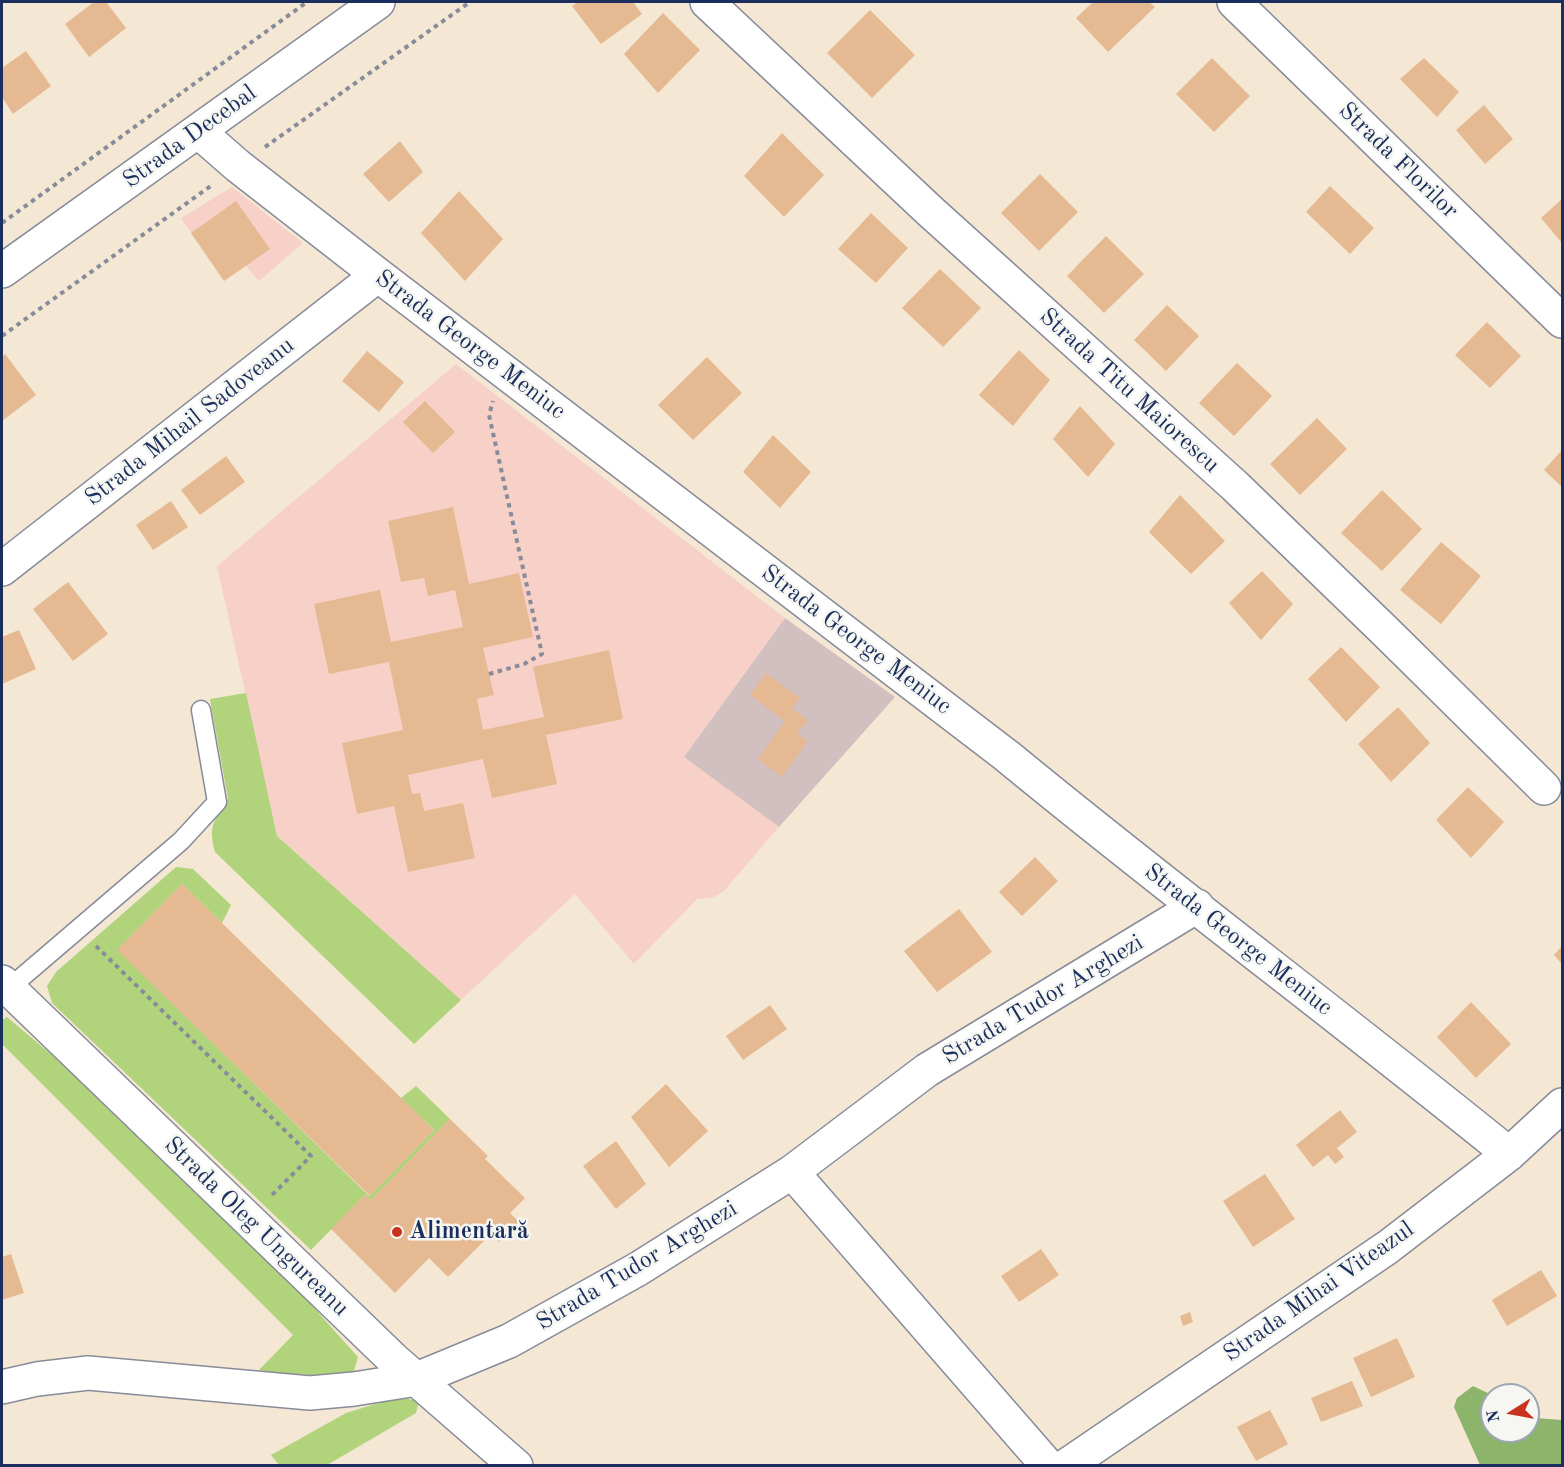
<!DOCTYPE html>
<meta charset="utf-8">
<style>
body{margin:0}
#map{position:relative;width:1564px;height:1467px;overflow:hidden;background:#f4e7d4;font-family:"Old Standard TT",serif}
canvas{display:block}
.frame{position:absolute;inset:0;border:3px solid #1b2f5e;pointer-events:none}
.north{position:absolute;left:1480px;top:1383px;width:60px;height:60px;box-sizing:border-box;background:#f6f6f2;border:2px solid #9ea6b7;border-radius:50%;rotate:259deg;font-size:16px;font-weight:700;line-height:24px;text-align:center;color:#1b2f5e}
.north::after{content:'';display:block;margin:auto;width:21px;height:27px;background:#c8321e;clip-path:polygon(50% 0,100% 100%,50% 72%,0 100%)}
</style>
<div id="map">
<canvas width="1564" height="1467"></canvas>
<div class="frame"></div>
<div class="north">N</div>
</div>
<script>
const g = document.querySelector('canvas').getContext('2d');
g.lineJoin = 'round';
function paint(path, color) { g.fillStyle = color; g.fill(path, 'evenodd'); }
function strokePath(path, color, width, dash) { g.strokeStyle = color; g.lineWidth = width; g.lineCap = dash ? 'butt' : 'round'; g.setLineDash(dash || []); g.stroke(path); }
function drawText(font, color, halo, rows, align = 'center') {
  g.font = font + ' "Old Standard TT",serif'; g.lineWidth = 5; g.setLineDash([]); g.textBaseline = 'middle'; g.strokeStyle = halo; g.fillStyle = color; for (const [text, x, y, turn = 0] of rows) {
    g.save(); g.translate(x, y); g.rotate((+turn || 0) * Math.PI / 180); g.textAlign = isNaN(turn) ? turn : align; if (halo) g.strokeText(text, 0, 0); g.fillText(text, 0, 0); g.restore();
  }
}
paint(new Path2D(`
 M232 187 303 243 259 281 246 266 224 281 181 218Z
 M456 364 785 618 684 757 779 827 724 891 714 897 697 899 634 964 575 894 461 1000 277 836 217 566Z`), '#f7d1c8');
paint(new Path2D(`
 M785 618 895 697 779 827 684 757Z`), '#d2bfc0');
paint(new Path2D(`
 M246 693 277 836 461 1000 414 1044 215 852C208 826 214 820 228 799L210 699Z
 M176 867 193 869 231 905 222 923 182 884 118 950 369 1196 434 1130 401 1098 416 1086 450 1119 371 1200 365 1195 311 1250 52 1003 47 986 56 972Z
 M7 1017 85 1083 298 1290 358 1357 352 1378 325 1382 259 1370 293 1335 2 1044V1020Z
 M398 1397 419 1401 416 1413 327 1465H279L271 1455 346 1413Z`), '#b1d37b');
paint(new Path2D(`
 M1473 1386 1492 1395V1431H1528V1414L1536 1418 1562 1420V1465H1480L1454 1407 1457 1398Z`), '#8cb56b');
paint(new Path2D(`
 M94 2H106L126 28 89 57 65 24Z
 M578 2H633L642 14 601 44 572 6Z
 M1093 2H1149L1155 7 1108 52 1076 18Z
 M870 10 915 55 872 98 827 53Z
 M663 13 700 50 658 93 624 54Z
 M26 51 51 86 13 114 2 97V68Z
 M1212 58 1250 96 1214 132 1176 94Z
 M1424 58 1459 92 1437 117 1400 79Z
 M1484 105 1513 139 1485 164 1456 130Z
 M782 133 824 175 784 217 744 176Z
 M400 141 423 172 389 202 363 174Z
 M1040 174 1078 212 1039 251 1001 213Z
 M1330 186 1374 228 1350 254 1306 212Z
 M459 191 503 239 465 281 421 233Z
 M1562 199V243L1541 218Z
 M236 201 270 249 224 281 191 233Z
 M871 213 908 248 876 283 838 249Z
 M1106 236 1144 274 1104 313 1067 276Z
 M940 269 981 308 943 347 902 308Z
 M1167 305 1199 336 1166 371 1134 340Z
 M1487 322 1521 356 1490 388 1455 355Z
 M1019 350 1050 380 1013 426 979 395Z
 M367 351 404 382 379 412 342 381Z
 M5 354 36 395 2 421V357Z
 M707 357 742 393 693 440 658 405Z
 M1237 363 1272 396 1234 436 1199 403Z
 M425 401 455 432 433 453 403 422Z
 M1080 406 1115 444 1088 477 1053 439Z
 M1317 418 1347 449 1300 495 1270 464Z
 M773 435 811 472 780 508 743 472Z
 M1562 450V487L1544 470Z
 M226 456 245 482 200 515 181 490Z
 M1382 490 1422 529 1382 571 1341 533Z
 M1180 495 1225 541 1191 574 1149 532Z
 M171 501 188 527 153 550 136 525Z
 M453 507 469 584 519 573 533 637 483 648 494 695 477 699 483 730 544 717 533 667 609 650 623 719 546 735 557 784 492 798 483 759 408 775 412 794 420 793 424 811 463 803 475 858 408 872 394 806 357 814 342 743 403 730 389 662 329 674 314 604 380 590 391 642 463 627 455 590 428 596 424 578 401 582 388 521Z
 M1441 542 1481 576 1441 624 1400 590Z
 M1262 571 1293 604 1261 640 1229 603Z
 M68 582 108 634 73 661 33 609Z
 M19 630 36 669 2 684V637Z
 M1341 647 1380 687 1346 722 1308 679Z
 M766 673 800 698 792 709 808 720 797 734 808 741 782 777 758 759 785 721 750 695Z
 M1398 707 1430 743 1391 782 1358 744Z
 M1468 787 1504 822 1471 858 1436 820Z
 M1035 857 1058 881 1022 916 999 892Z
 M182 884 434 1130 370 1196 117 950Z
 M959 909 992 952 937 992 904 951Z
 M1562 946V964L1554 955Z
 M1471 1002 1511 1044 1476 1078 1437 1037Z
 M770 1005 787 1029 743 1060 726 1036Z
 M666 1084 708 1131 669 1167 631 1117Z
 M1340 1110 1357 1132 1337 1148 1344 1157 1335 1164 1328 1155 1313 1167 1296 1145Z
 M450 1119 488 1156 485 1159 525 1198 510 1213 519 1222 499 1242 491 1234 448 1277 429 1258 395 1293 331 1229 365 1195 371 1200Z
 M616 1141 646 1184 616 1209 583 1166Z
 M1265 1174 1295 1219 1253 1247 1223 1201Z
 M1041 1249 1059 1275 1019 1302 1001 1276Z
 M11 1254 24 1293 2 1300V1257Z
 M1541 1270 1557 1296 1507 1326 1492 1300Z
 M1190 1312 1193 1322 1183 1326 1180 1316Z
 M1397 1338 1415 1377 1371 1397 1353 1358Z
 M1352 1381 1363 1406 1321 1422 1311 1398Z
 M1270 1410 1288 1444 1256 1461 1237 1427Z`), '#e5b991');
const lane = new Path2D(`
 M8 989 181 841 217 802 201 710`);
const street = new Path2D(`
 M707 2 931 212 1235 486 1387 633 1544 788
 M1234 2 1562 321
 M199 132 238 166 378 275 1007 756C1172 892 1343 1019 1509 1154
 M2 569 378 275
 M2 982 393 1359 516 1466
 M792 1172 1048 1466
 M2 1387 37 1379 88 1373 310 1393 354 1389 417 1379 509 1341 638 1269 792 1172 927 1070 1197 906
 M1066 1466 1388 1247 1509 1154 1562 1105`);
const secondary = new Path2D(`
 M2 271 378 2`);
strokePath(lane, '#888b99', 21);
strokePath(street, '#888b99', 36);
strokePath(secondary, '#888b99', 36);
strokePath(new Path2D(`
 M265 147 470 2
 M2 223 307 2
 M2 336 212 185
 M489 674 524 664 542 654 489 415 493 401
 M96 946 311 1156 270 1197`), '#888b99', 4, [4.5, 4.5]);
strokePath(lane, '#fff', 18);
strokePath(street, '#fff', 33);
strokePath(secondary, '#fff', 33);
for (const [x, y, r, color] of [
 [397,1232,6,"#c8321e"]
]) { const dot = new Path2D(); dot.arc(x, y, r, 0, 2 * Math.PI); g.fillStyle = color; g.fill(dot); strokePath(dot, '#f6f6f2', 2); }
drawText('24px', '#1b2f5e', '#f6f6f2', [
 ["Strada Decebal",190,137,-36],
 ["Strada Florilor",1398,161,44],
 ["Strada George Meniuc",470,345,37],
 ["Strada Titu Maiorescu",1129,391,42],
 ["Strada Mihail Sadoveanu",190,422,-38],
 ["Strada George Meniuc",856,640,37],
 ["Strada George Meniuc",1238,940,38],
 ["Strada Tudor Arghezi",1043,1000,-31],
 ["Strada Oleg Ungureanu",256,1227,44],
 ["Strada Tudor Arghezi",637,1266,-31],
 ["Strada Mihai Viteazul",1319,1292,-35]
]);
drawText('bold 24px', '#1b2f5e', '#f6f6f2', [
 ["Alimentară",409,1232]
], 'left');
</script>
